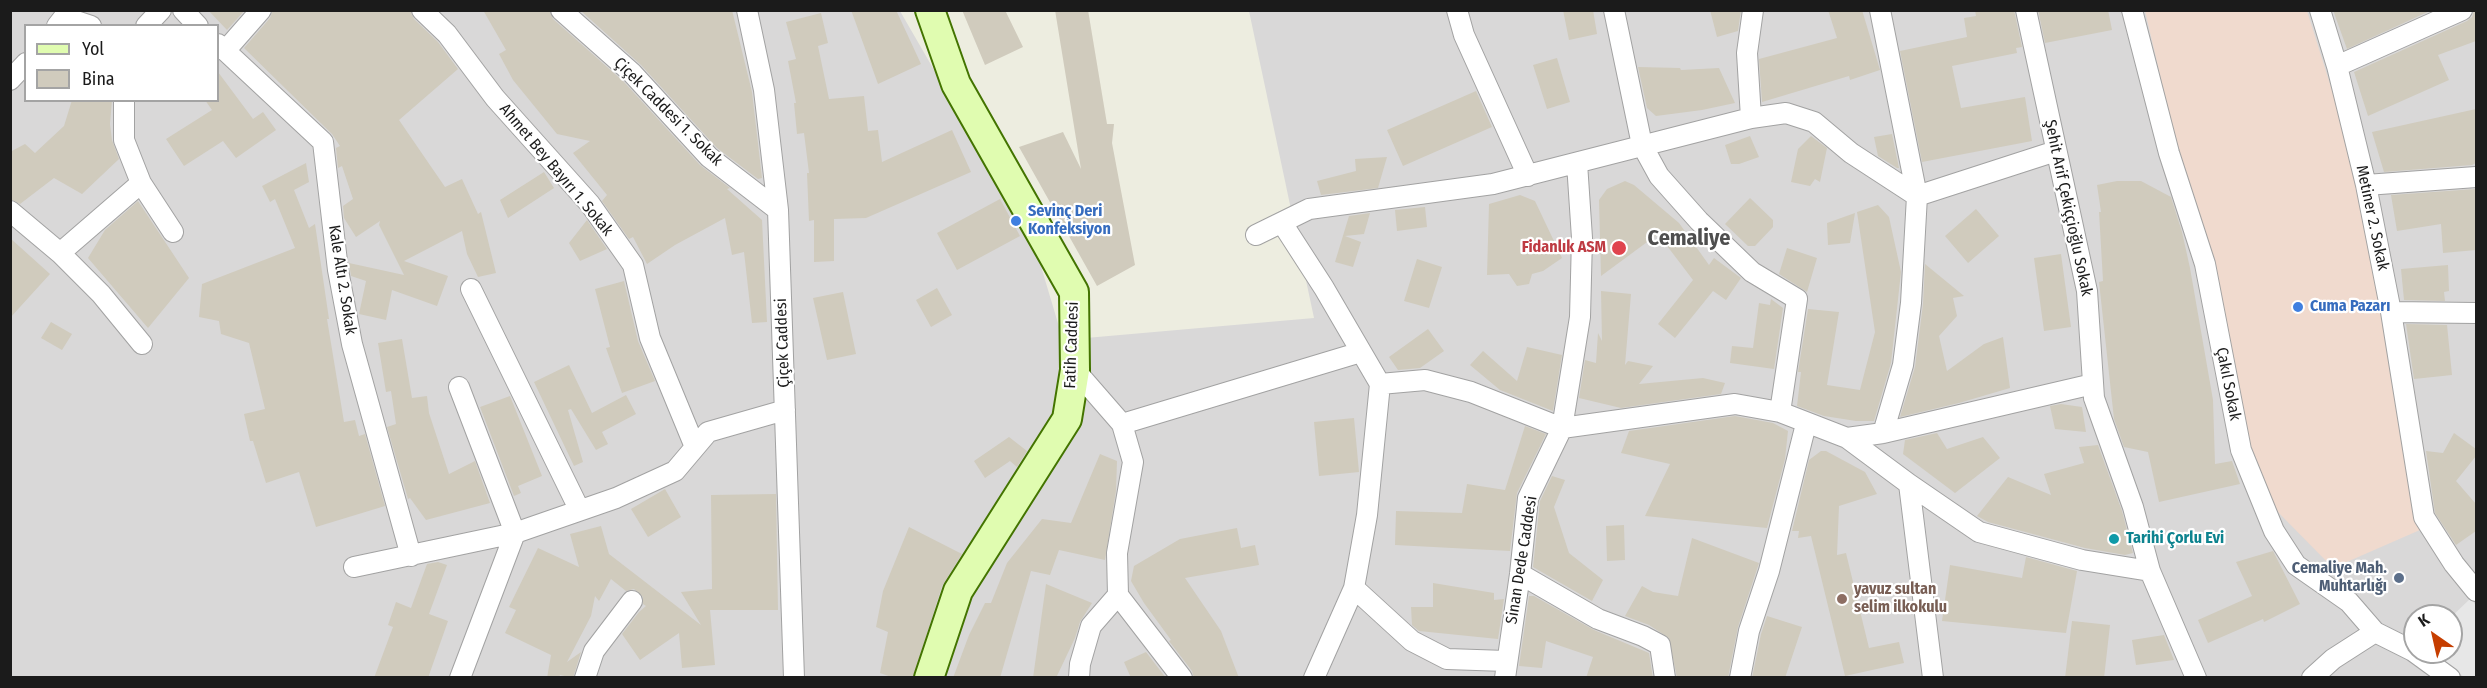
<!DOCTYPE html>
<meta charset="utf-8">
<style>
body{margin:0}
#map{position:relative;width:2487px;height:688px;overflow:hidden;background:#edede0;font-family:"Fira Sans Condensed",sans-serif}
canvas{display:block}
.frame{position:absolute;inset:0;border:12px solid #1b1b1b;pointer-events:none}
.legend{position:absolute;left:24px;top:24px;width:195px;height:78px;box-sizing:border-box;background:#fff;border:2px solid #a4a4a4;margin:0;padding:8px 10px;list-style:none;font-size:18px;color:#1b1b1b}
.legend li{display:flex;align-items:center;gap:12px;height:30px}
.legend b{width:30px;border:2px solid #a4a4a4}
.north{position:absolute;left:2403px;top:604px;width:60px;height:60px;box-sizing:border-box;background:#fff;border:2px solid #a4a4a4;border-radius:50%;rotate:326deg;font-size:16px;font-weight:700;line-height:24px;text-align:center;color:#1b1b1b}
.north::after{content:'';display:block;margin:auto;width:21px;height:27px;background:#c63e00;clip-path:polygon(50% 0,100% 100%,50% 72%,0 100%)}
</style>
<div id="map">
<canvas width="2487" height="688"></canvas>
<div class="frame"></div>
<ul class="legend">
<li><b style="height:8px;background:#e0fcb0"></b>Yol</li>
<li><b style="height:16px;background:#d0cbbd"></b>Bina</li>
</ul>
<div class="north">K</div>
</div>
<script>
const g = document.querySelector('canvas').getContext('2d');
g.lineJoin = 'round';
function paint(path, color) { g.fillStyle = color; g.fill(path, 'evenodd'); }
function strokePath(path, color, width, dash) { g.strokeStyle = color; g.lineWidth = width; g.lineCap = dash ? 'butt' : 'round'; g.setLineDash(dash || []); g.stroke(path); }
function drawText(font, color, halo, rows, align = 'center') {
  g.font = font + ' "Fira Sans Condensed",sans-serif'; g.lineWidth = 4.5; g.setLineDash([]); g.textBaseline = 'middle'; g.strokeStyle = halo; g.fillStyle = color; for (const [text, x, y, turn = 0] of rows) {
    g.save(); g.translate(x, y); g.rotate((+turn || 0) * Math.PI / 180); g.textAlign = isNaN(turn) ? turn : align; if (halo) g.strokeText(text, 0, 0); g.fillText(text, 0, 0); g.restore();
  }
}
paint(new Path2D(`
 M10 11H900L1034 243 1063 340 1314 318 1249 11H2476V677H11ZM26 26H218V100H26ZM2415 616H2451V652H2415Z`), '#d9d8d8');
paint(new Path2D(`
 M2145 11H2307L2357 170 2420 530 2333 568 2270 504 2247 445Z`), '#f0dace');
paint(new Path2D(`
 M2471 598 2476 606V677H2464L2431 652H2451V617Z`), '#e7e7e7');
paint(new Path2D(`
 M208 10H245L227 30Z
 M273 10H410L414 19 438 42 458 69 399 120 445 187 462 179 478 214 481 212 496 273 478 277 467 254 462 231 404 261 448 276 437 306 392 290 386 320 359 314 366 281 351 276 349 263 404 275 379 225 380 221 356 237 344 218 343 206 353 199 342 166 338 168 336 148 340 146 332 134 244 48 270 18Z
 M483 10H549L553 19 624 82 700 165 730 188 727 189 762 220 767 322 752 323 744 252 732 255 725 218 675 245 647 264 633 237 629 239 602 201 607 195 573 153 590 141 557 134 513 80 499 54 506 50Z
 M580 10H732L752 92 762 178 758 179 717 148 641 65Z
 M851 10H896L921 64 878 84Z
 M962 10H1005L1023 47 985 65Z
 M1055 10H1088L1107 124H1114L1112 143 1135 265 1097 286 1019 147 1063 132 1081 169Z
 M1563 10H1593L1597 34 1569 40Z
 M1710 10H1741L1738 31 1717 37Z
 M1828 10H1862L1880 70 1850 80 1849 76 1762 102 1759 59 1837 38Z
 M1975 10H2014L2022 47 2016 48 2017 53 1952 66 1961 108 2025 97 2032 141 1922 162 1900 51 1967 37 1964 18 1976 16Z
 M2038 10H2108L2112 30 2045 43Z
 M2333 10H2432L2347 49Z
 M2474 10H2476V41L2438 55 2449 80 2368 116 2354 72 2467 21 2472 17Z
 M821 13 828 43 818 46 829 99 864 96 868 131 878 130 882 162 952 130 971 172 866 218 834 219V261L814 262V220L809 221 807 173H809L804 133 797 134 794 103H796L788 61 796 59 786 22Z
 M1557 58 1570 102 1547 109 1533 65Z
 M1638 67 1680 68 1681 70 1719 68 1735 103 1702 110 1656 116 1647 108Z
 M218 72 253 119 263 112 276 130 236 158 223 141 184 166 166 139 212 110 205 100H218Z
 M1476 91 1492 127 1403 166 1387 130Z
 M72 100H112L110 124 112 140 119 159 82 194 54 178 20 204 10 199V152L25 144 35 153 64 126Z
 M2476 109V163L2472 165 2384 172 2372 132Z
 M1892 134 1899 168H1897L1878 156 1874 137Z
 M1750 136 1759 157 1739 164H1731L1725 145Z
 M1811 136 1827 148 1820 182 1815 179 1810 186 1791 182 1798 149Z
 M1387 157 1378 188 1321 195 1317 181 1356 171 1355 159Z
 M306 163 309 182 294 190 309 228 315 224 329 319H327L344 422 355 420 359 436 365 434 385 506 316 527 299 472 266 483 253 441H250L244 414 265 409 249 343 221 334 219 321 199 317 202 284 295 248 275 199 270 202 262 186Z
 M544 172 554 188 508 218 500 200Z
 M1625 181 1634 185 1679 223 1709 265 1714 258 1741 278 1726 300 1713 291 1675 338 1658 324 1693 280 1658 234 1601 276 1599 200 1607 189Z
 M2117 181H2141L2171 197 2182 232 2190 268 2213 400 2215 464 2232 461 2240 484 2159 502 2148 452 2124 447 2114 419 2099 282 2103 281 2099 212H2101L2097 185Z
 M2475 189 2476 250 2443 253 2441 224 2397 231 2391 195Z
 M1520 195 1535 201 1562 258 1543 271 1532 274 1529 284 1517 286 1509 274 1487 275 1489 204Z
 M1750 198 1773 220V227L1755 246H1748L1725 224Z
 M1000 199 1020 236 957 270 937 233Z
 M138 201 189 278 148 328 88 258 105 230Z
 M1878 205 1889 217 1901 272 1891 363 1874 421H1856L1824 416 1797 406 1801 372H1798L1808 309 1839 312 1827 385 1860 390 1875 332 1857 212Z
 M1425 207 1427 227 1397 231 1395 210Z
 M1976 209 1999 236 1968 263 1945 236Z
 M1370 213 1364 234 1345 236 1361 242 1353 267 1335 262 1349 216Z
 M1855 213 1850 243 1828 245 1827 223Z
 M587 220 607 249 580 261 569 243Z
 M10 238 50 274 10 318Z
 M1787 248 1817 258 1807 292 1779 274Z
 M2061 254 2071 327 2044 331 2034 258Z
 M1417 259 1442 267 1429 308 1404 301Z
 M1925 264 1964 296 1953 298 1957 316 1939 336 1947 371 1984 344 2003 337 2010 388 1959 403 1900 417 1915 367 1923 304Z
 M2448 265 2449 291 2444 292 2445 301 2404 300 2401 269Z
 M624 281 638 341 655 381 622 393 606 348 610 347 595 289Z
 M937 288 952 315 931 327 916 300Z
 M1601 291 1631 294 1625 365 1628 361 1653 366 1639 384 1703 378 1725 383 1721 394 1621 408 1579 398 1585 360 1596 363 1598 333 1602 341Z
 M843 292 856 354 827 360 813 298Z
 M1771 299 1783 308 1774 369 1730 363 1732 346 1753 348 1759 303 1770 305Z
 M51 322 72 334 62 350 41 338Z
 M2406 324 2447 325 2452 375 2414 379Z
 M1428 329 1444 351 1420 368 1398 370 1389 357Z
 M402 339 412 398 427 396 429 413 449 474 475 461 490 503 426 520 410 498 408 499 387 427 396 424 391 391 386 392 378 343Z
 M1527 347 1562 355 1553 411 1500 390 1470 365 1483 351 1517 381Z
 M569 365 592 413 626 395 636 414 602 432 608 444 596 450 571 409 568 410 583 462 574 466 534 382Z
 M510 396 542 476 518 486 521 493 514 496 480 407Z
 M2061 404 2082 407 2086 432 2055 429 2050 406Z
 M1735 416 1773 423 1788 431 1785 459 1767 528 1645 516 1670 464 1621 453 1629 431Z
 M1354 418 1359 472 1319 476 1314 422Z
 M1525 426 1546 434 1517 493 1510 551 1395 545 1396 511 1462 513 1467 484 1505 490Z
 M1937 433 1947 449 1983 437 2000 458 1955 493 1903 454 1905 440Z
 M2454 433 2476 449V456L2456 481 2476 504V531L2456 545 2435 513 2426 451 2443 453Z
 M1009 437 1027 451 1017 467 1010 461 985 478 974 461Z
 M2098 445 2122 511 2133 553 2125 555 2085 548 1988 522 1977 516 2008 477 2051 495 2044 474 2084 463 2079 447Z
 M1821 451H1826L1865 472 1877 494 1839 506 1837 555 1846 553 1869 648 1899 642 1904 663 1845 676 1811 536 1798 538 1799 531H1792L1809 460Z
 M1100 454 1117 461 1116 491 1105 560 1059 550 1050 575 1031 571 1000 678H953L969 635 985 603H991L1007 563 1042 519 1071 523Z
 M1552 476 1565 480 1554 507 1569 553 1603 580 1592 601 1533 567 1540 501Z
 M665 489 681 517 648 537 631 509Z
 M776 494 778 610H710L715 665 682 668 679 633 640 660 622 634 639 612 646 606 643 604V597L634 589 626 591 611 579 599 601 595 596 591 616 567 662 581 652 573 678 560 675 559 678H547L551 655 505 633 516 610 509 607 538 548 579 567 570 534 601 526 609 554 701 625 681 592 712 589 711 495Z
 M1624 525 1625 560 1607 561 1606 526Z
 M909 527 962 554 942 586 913 678H894L880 673 888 632 876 627 883 591Z
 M1237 528 1241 548 1255 545 1259 565 1185 578 1221 631 1239 678H1194L1192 671 1169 641 1171 640 1144 603 1131 581 1134 566 1180 539Z
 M1692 538 1759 563 1738 627 1728 678H1677L1669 638 1649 625 1625 616 1642 586 1653 592 1678 596Z
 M2273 551 2300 604 2264 622 2263 619 2208 643 2198 620 2252 596 2236 562Z
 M2026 557 2077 571 2066 633 1942 621 1950 565 2022 578Z
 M438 562 447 565 429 614 448 621 428 678H374L393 627 388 625 396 602 411 608 427 564Z
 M1433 583 1494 593V600L1504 599 1498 639 1419 631 1412 625 1411 607H1433Z
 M1046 584 1092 603 1080 622 1075 638 1056 678H1033Z
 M1529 596H1534L1594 630 1649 653 1653 678H1586L1593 657 1546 641 1542 668 1519 666Z
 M1767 616 1802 627 1785 678H1752L1761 634Z
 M2072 621 2110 625 2104 678H2065Z
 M2164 635 2174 660 2136 665 2132 640Z
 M1146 652 1166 678H1131L1124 662Z`), '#d0cbbd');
const street = new Path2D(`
 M183 10 198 26
 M422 10 447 34 495 98 590 204 633 265 650 338 695 447
 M561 10 632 73 709 157 778 210
 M747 10 764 90 778 210 794 678
 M1457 10 1464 35 1528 176
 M1614 10 1642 145 1659 176 1699 221 1752 272 1797 299 1780 412
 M1880 10 1917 196 1911 303 1903 365 1883 433
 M2026 10 2087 291 2094 398 2133 507 2150 571 2196 678
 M2132 10 2169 153 2205 264 2241 450 2274 531 2296 565 2349 602 2375 632 2413 651 2450 678
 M2320 10 2337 66 2366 185 2391 312 2424 517 2454 564 2476 591
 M57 26 64 17 91 26
 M146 26 161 10
 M218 44 323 142 338 270 352 344 411 556
 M225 51 261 10
 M2337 66 2462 10
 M10 80 26 63
 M124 100V140L141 183 173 232
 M1751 118 1747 53 1753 10
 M2366 185 2476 177
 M10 211 60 253 101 294 142 344
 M1282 223 1324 288 1380 384 1367 515 1354 588 1314 678
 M1256 235 1309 209 1493 184 1751 118 1786 113 1814 122 1851 153 1917 196 2056 151
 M60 253 141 183
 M471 289 579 509
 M2391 312 2476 313
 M1075 370 1122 424 1133 462 1117 553 1118 595 1182 678
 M1380 384 1425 380 1471 392 1562 428 1735 404 1780 412 1847 438 1909 484 1933 678
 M459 387 515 533 460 678
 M1122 424 1361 352
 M1847 438 1883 433 2093 384
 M1909 484 1979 532 2082 560 2150 571
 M354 567 515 533 616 498 675 471 708 432 785 410
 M1520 574 1598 619 1643 636 1660 645 1665 678
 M1354 588 1412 641 1447 659 1506 661
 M585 678 594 651 632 601
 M1079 678 1080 664 1091 626 1118 595
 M1505 678 1520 574 1528 498 1562 428 1580 317 1582 238 1577 163
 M1740 678 1749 631 1769 571 1806 424
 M2312 678 2333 659 2375 632`);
const secondary = new Path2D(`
 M929 678 958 591 1067 419 1075 370 1074 292 956 84 930 10`);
strokePath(street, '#a2a2a2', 22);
strokePath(secondary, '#437400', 32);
strokePath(street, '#fff', 20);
strokePath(secondary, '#e0fcb0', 28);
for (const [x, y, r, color] of [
 [1016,221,6,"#3f7fe0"],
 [1619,248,8,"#e0444e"],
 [2298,307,6,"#3f7fe0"],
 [2114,539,6,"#0f9aa8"],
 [2399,578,6,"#5c6f8a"],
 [1842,599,6,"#8d6e63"]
]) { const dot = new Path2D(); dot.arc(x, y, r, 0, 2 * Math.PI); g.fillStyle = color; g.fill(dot); strokePath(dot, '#fff', 2); }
drawText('16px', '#1b1b1b', '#fff', [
 ["Çiçek Caddesi 1. Sokak",668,112,45],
 ["Ahmet Bey Bayırı 1. Sokak",556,170,50],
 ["Şehit Arif Çekiççioğlu Sokak",2068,208,78],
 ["Metiner 2. Sokak",2372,218,78],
 ["Kale Altı 2. Sokak",342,280,81],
 ["Çiçek Caddesi",783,343,-92],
 ["Fatih Caddesi",1072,345,-88],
 ["Çakıl Sokak",2228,384,79],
 ["Sinan Dede Caddesi",1522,560,-81]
]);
drawText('bold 16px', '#366cbe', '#fff', [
 ["Sevinç Deri",1028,212],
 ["Konfeksiyon",1028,230],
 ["Cuma Pazarı",2310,307]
], 'left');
drawText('bold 16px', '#be3a42', '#fff', [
 ["Fidanlık ASM",1606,248]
], 'right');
drawText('bold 16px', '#0d838f', '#fff', [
 ["Tarihi Çorlu Evi",2126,539]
], 'left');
drawText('bold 16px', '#4e5e75', '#fff', [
 ["Cemaliye Mah.",2387,569],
 ["Muhtarlığı",2387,587]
], 'right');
drawText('bold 16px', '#785e54', '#fff', [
 ["yavuz sultan",1854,590],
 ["selim ilkokulu",1854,608]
], 'left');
drawText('bold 22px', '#4e4e4e', '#fff', [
 ["Cemaliye",1689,239]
]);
</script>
